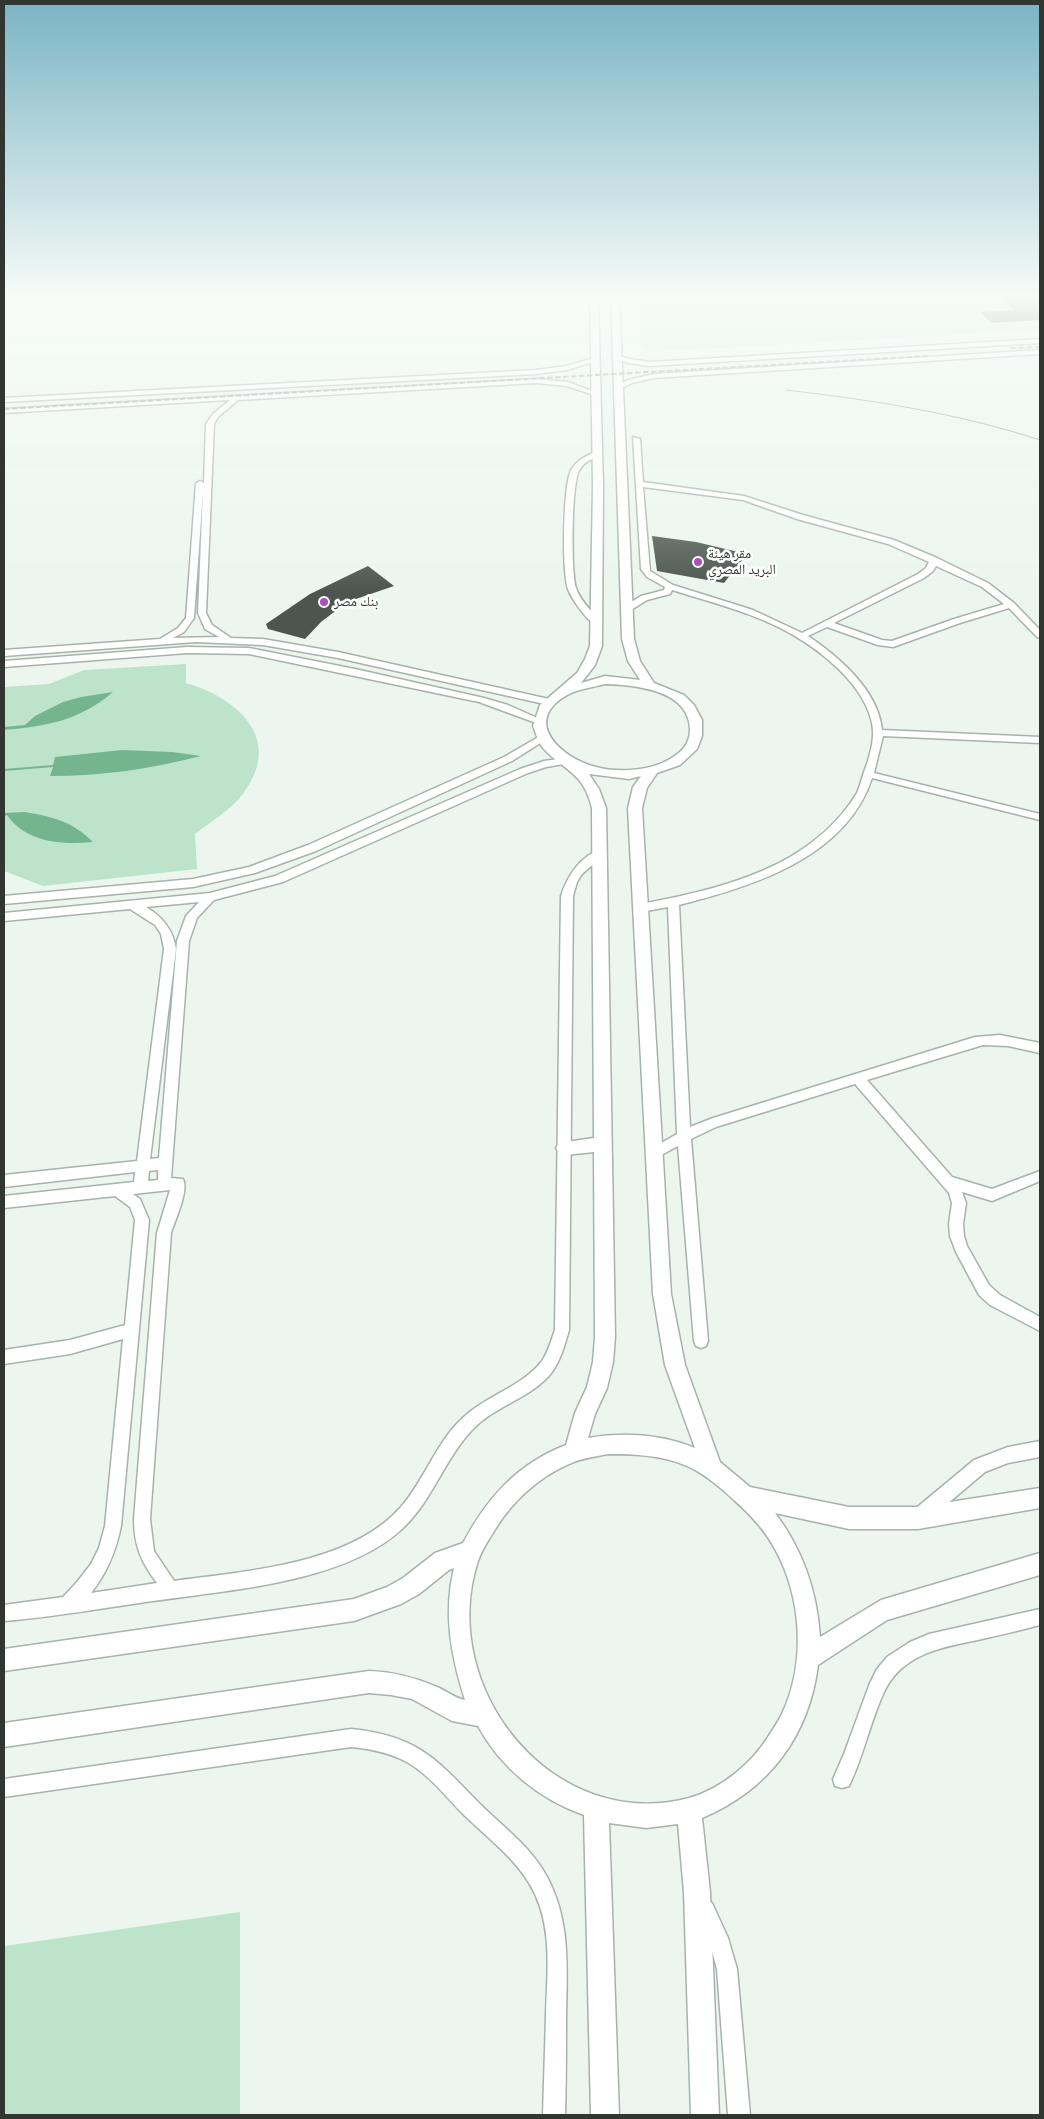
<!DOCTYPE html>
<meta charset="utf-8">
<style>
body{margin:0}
#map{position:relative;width:1044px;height:2119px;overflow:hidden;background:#ecf6ef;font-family:Cabin,sans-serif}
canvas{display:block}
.frame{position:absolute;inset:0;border:5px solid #323633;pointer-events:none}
</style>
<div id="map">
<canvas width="1044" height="2119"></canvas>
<div class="frame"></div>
</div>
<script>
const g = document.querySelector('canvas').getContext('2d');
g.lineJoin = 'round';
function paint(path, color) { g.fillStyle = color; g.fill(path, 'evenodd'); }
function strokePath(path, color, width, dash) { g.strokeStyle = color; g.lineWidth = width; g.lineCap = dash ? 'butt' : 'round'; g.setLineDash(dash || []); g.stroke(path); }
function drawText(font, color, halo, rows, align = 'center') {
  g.font = font + ' Cabin,"Noto Naskh Arabic",sans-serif'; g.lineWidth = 5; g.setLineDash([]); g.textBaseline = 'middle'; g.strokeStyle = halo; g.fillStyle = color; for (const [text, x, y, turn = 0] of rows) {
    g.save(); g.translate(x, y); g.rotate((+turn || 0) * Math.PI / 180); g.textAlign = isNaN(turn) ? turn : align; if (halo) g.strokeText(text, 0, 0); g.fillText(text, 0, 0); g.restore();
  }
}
paint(new Path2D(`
 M637 297H1040V330L648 352 641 349Z`), '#dceee1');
paint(new Path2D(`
 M186 664V683C239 698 285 741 242 795 232 809 209 823 195 834L197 869 43 886 4 871V687L49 684 84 670Z
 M240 1912V2115H4V1946Z`), '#bde4ca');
paint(new Path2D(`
 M113 692C79 721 47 726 4 730V727L25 725 35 716 63 702 81 697Z
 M122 750 172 752 201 756C151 769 102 776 50 776L53 767 4 771V769L53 765 55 757Z
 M25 812C53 817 72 821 93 842 63 845 26 843 7 815L4 816V813Z`), '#75b58d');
paint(new Path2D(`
 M1004 297H1036L1040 301V320L992 323 989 321 981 312 1014 310 1004 300H1008Z
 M652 536 696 542 747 554 724 583 657 571Z
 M368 566 394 586 353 600 338 609 321 622 305 639 268 629 266 624 310 594Z`), '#4c554f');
const minor = new Path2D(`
 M1040 339V343L650 366 628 363 614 357 617 355 629 359 650 362Z
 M1040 350V354L654 378 632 383 620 389 615 388 628 380 654 374Z
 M594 358 597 360 596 361 567 370 536 374 4 402V398L536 370 566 366Z
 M536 379 568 382 597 393 594 395 567 386 536 383 238 400 218 417 214 424 206 613 212 625 231 638 263 639 338 652 549 699 554 702 552 704 549 705 338 658 263 645 196 642 4 656V650L160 639 178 628 186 618 196 483 200 481 204 483 206 424 213 414 230 400 4 413V409ZM203 491 198 613 205 629 219 637 173 638 184 632 194 618Z
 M633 437 640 439 643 482 744 496 803 515 894 540 937 558 988 583 1014 603 1040 630V638L1037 637 1009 608 960 623 893 647 878 645 827 627 808 636C839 657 878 690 882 730L1040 737V743L883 736 874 773 1040 814V820L872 778C846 858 751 887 679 905L690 1127 713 1118 975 1037 1000 1035 1040 1043V1053L1008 1046 983 1045 867 1080 952 1177 992 1189 1040 1171V1181L992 1201 962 1192 966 1203 963 1224 964 1236 967 1246 989 1285 1000 1295 1040 1317V1331L990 1305 979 1295 956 1252 950 1236 949 1224 952 1203 949 1193 855 1084 716 1127 691 1139 708 1341 706 1346 701 1348 696 1346 694 1341 678 1146 654 1159 649 1158 647 1154 649 1150 677 1134 668 907 641 912 635 908 641 904C688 895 735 885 779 863 810 847 839 823 857 793 861 784 863 773 867 764 871 751 875 737 872 723 865 689 831 659 803 641 763 615 717 604 672 590L670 594 647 600 631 610H625V606L641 596 664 590 665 587 647 577 641 569ZM643 487 743 500 797 519 888 544 929 562 926 568 918 574 802 633 753 610 673 585 650 571ZM936 566 982 587 1004 604 954 619 892 641 882 640 834 623 924 578 933 571Z
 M596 452 600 454 599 456C592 459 584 462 580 469 571 482 571 570 576 588 580 601 592 611 600 622L596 625C587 621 571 598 568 589 562 570 563 487 571 470 576 461 587 455 596 452Z
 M187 647 249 648 355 669 484 698 508 705 544 721 539 724 479 702 249 654 187 653 4 667V661Z
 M542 735 547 738 545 740 512 761 316 851 255 873 193 887 4 904V896L193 879 249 867 308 845 504 757Z
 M566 758 571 761 570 763 546 767 528 773 283 882 214 900 197 918 189 941 171 1178 183 1179C189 1191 175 1220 171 1233L150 1519 154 1551 174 1581C245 1571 349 1565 400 1508 425 1480 436 1441 465 1416 488 1395 523 1386 542 1361 548 1352 551 1341 555 1330L561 896C567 877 580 856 600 850L605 854 582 874 577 882 573 896 569 1330C565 1344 561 1359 552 1372 532 1398 496 1405 473 1429 444 1459 432 1502 401 1530 342 1583 229 1590 153 1601 103 1608 54 1617 4 1621V1605L63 1597 77 1582 91 1564 99 1548 105 1526 123 1339 70 1354 4 1364V1350L70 1340 125 1325 135 1220 130 1207 115 1196 4 1208V1196L134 1182 135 1172 4 1187V1175L137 1161 164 949 161 934 155 925 130 909 4 921V913L210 893 275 876 520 769 544 761ZM199 902 186 916 177 941 159 1158 150 1159 176 949C173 930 163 917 146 907ZM158 1170V1180L148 1181 149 1171ZM170 1190 157 1233 134 1519C134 1545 141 1562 157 1583L91 1593C107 1573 116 1551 121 1526L149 1220 140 1199 133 1194Z
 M1040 1441V1457L1008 1463 985 1472 927 1521 921 1523 915 1521 913 1515 915 1509 974 1460 1008 1447Z
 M1040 1609V1625C1018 1631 995 1636 973 1641 937 1648 901 1656 884 1692 870 1722 864 1755 849 1786L842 1788 835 1786 833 1779 844 1754 870 1683 877 1669 887 1657 910 1642 929 1634Z
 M351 1729C413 1735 434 1756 475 1799 497 1822 526 1842 543 1870 571 1915 567 1966 566 2017 566 2050 566 2083 565 2115H543C544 2082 545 2049 546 2016 547 1972 554 1923 529 1883 512 1855 484 1835 461 1812 423 1771 410 1753 351 1747L4 1797V1779Z
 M705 1900 712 1903 728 1938 737 1969 750 2115H728L717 1969 709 1940 695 1910 698 1903Z`);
const major = new Path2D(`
 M590 297H598L603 486 602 646 595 665 581 683 605 676 640 680 628 661 622 639 611 297H619L634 639 640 661 654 683 684 695 694 705 702 720V736L697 749 680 765 657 773 647 788 642 808 671 1294 685 1365 720 1462 750 1487 849 1507H918L1040 1488V1508L918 1529H849L775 1513C803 1550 817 1591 820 1637L881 1600 1040 1553V1575L887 1620 818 1665C809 1736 769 1790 702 1818L710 1892 719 2115H691L684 1892 678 1824 646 1828 609 1823 619 2115H591L584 1815C539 1799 501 1768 478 1726L452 1721 412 1699 391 1695 369 1693 4 1747V1723L369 1671C394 1672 414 1677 437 1687 447 1691 454 1698 465 1700 451 1656 443 1613 454 1568L449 1570 419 1594 401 1604 354 1621 4 1671V1649L354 1599 387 1587 403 1578 435 1553 463 1543C487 1498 517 1464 566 1445L575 1413 587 1387 593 1362 595 1337 594 1152 565 1155 559 1153 556 1148 559 1143 594 1138 592 808C583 771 565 772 543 748 538 742 536 733 533 726L540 705 577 673 585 659 590 646 593 486ZM605 684C636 685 689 690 690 729 690 744 682 752 670 759 650 771 618 773 596 767 560 758 520 720 569 694 579 689 594 687 605 684ZM589 774 629 779 641 776 633 787 628 808 653 1294 665 1365 695 1448C660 1434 624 1432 588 1438L595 1414 607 1388 613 1362 615 1337 606 808 599 789ZM608 1454C634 1454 662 1455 687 1466 705 1474 720 1487 734 1500 750 1514 765 1530 775 1549 802 1598 806 1663 782 1714 778 1722 773 1729 768 1737 751 1764 721 1789 689 1798 554 1834 436 1689 478 1561 482 1549 490 1538 496 1528 513 1501 538 1478 567 1465 580 1458 594 1457 608 1454Z`);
strokePath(minor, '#a8b2ac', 3);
strokePath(major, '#a8b2ac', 3);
paint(minor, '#fff');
paint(major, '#fff');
strokePath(new Path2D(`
 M786 390C872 400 957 413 1040 440`), '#919994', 1);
strokePath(new Path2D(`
 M1011 348 1040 347
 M4 409 928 356`), '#919994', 2, [5.5, 2.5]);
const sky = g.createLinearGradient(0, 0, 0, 593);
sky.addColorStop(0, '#7ab4c4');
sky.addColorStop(0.5, '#f6fbf8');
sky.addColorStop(1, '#f6fbf800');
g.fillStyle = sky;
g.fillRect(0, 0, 1044, 593);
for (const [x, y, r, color] of [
 [698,562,5,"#ac51bc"],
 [324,602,5,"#ac51bc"]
]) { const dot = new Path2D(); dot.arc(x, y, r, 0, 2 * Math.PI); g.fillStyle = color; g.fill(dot); strokePath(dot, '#fff', 2); }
drawText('14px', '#323633', '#fff', [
 ["مقر هيئة",708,554],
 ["البريد المصري",708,570],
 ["بنك مصر",334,602]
], 'left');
</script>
